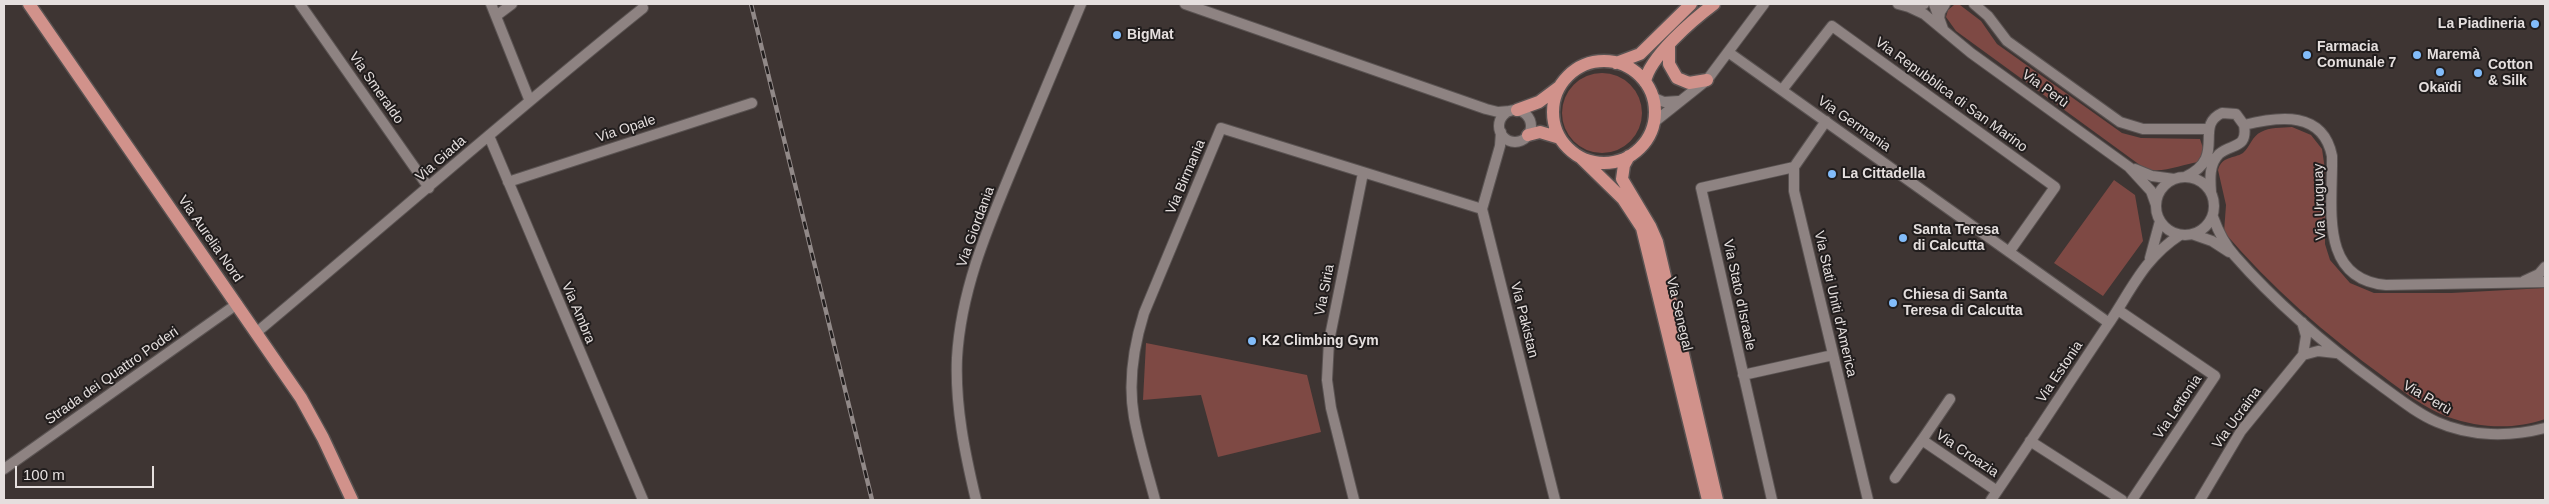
<!DOCTYPE html>
<meta charset="utf-8">
<style>
body{margin:0}
#map{position:relative;width:2549px;height:504px;overflow:hidden;background:#3e3533;font-family:Helvetica,sans-serif}
canvas{display:block}
.frame{position:absolute;inset:0;border:5px solid #e5dfde;pointer-events:none}
.scale{position:absolute;left:15px;top:466px;width:139px;height:22px;box-sizing:border-box;border:2px solid #e5dfde;border-top:0;padding-left:6px;font-size:15px;line-height:18px;white-space:nowrap;color:#e5dfde;-webkit-text-stroke:4px #211d1d;paint-order:stroke}
</style>
<div id="map">
<canvas width="2549" height="504"></canvas>
<div class="frame"></div>
<div class="scale">100 m</div>
</div>
<script>
const g = document.querySelector('canvas').getContext('2d');
g.lineJoin = 'round';
function paint(path, color) { g.fillStyle = color; g.fill(path, 'evenodd'); }
function strokePath(path, color, width, dash) { g.strokeStyle = color; g.lineWidth = width; g.lineCap = dash ? 'butt' : 'round'; g.setLineDash(dash || []); g.stroke(path); }
function drawText(font, color, halo, rows, align = 'center') {
  g.font = font + ' Helvetica,sans-serif'; g.lineWidth = 4; g.setLineDash([]); g.textBaseline = 'middle'; g.strokeStyle = halo; g.fillStyle = color; for (const [text, x, y, turn = 0] of rows) {
    g.save(); g.translate(x, y); g.rotate((+turn || 0) * Math.PI / 180); g.textAlign = isNaN(turn) ? turn : align; if (halo) g.strokeText(text, 0, 0); g.fillText(text, 0, 0); g.restore();
  }
}
paint(new Path2D(`
 M1954 5H1960L1981 21 1997 44 2122 133 2141 138 2200 139 2204 151 2199 162C2182 164 2160 175 2144 168L1956 31 1946 17 1948 10Z
 M1562 113a40 40 0 1 1 80 0a40 40 0 1 1-80 0Z
 M2292 127 2311 135 2322 149 2325 170V244L2330 260 2350 283 2374 293H2451L2545 288V419C2514 430 2479 428 2448 417 2424 408 2404 392 2384 377 2326 335 2271 287 2224 232L2226 205 2218 170C2222 156 2233 159 2243 153 2250 147 2252 136 2261 132 2269 127 2282 128 2292 127Z
 M2114 180 2135 195 2143 241 2103 296 2054 263Z
 M1146 343 1307 375 1321 432 1218 457 1201 395 1143 400Z`), '#7e4944');
const minor = new Path2D(`
 M300 4 429 188
 M491 4 529 99
 M1185 4 1486 109 1498 112 1510 111
 M1898 4 1909 7 1924 4
 M1934 4 1943 29
 M1974 4 1988 16 2007 41 2120 122 2143 129H2209
 M1909 7 1924 14 1971 53 2129 167 2151 191 2156 205
 M496 16 512 4
 M1939 20 1940 12 1945 4
 M1728 52 2109 323
 M1782 90 1832 26 2055 187 2009 252
 M1652 97 1664 102 1679 101
 M1499 126a16 16 0 1 1 32 0a16 16 0 1 1-32 0Z
 M1826 121 1794 167V191L1868 500
 M1653 123 1707 80 1764 4
 M2244 125C2280 116 2323 111 2332 156 2333 206 2318 279 2386 285L2545 282
 M1501 132 1500 146 1482 209 1555 500
 M489 136 643 500
 M2135 169 2152 176 2174 179
 M2156 206a29 29 0 1 1 58 0a29 29 0 1 1-58 0Z
 M2185 177C2228 157 2193 126 2222 113L2236 114 2244 125C2248 149 2232 143 2219 154 2209 164 2210 179 2211 192
 M508 182 752 103
 M2213 217C2218 231 2224 244 2235 256 2277 304 2328 347 2380 385 2398 398 2416 413 2437 422 2471 437 2510 437 2545 428
 M2192 234 2212 241 2229 252
 M2150 258 2160 221
 M2524 281 2539 274 2545 267
 M2118 310 2215 376 2132 500
 M2302 322 2306 336 2303 355
 M257 332C386 224 512 113 643 8
 M1743 375 1833 355
 M1950 399 1922 440 1997 491
 M2030 441 2122 500
 M4 469 237 304
 M1895 478 1922 440
 M976 500C965 454 955 406 957 358 961 288 989 225 1015 162 1037 109 1059 56 1081 4
 M1155 500C1148 473 1139 445 1134 417 1128 383 1134 345 1144 313L1221 128 1482 209
 M1354 500 1331 408 1327 380 1329 341 1363 173
 M1772 500 1701 188 1794 167
 M1991 500C2030 443 2068 384 2107 326 2131 291 2143 259 2180 235
 M2200 500 2241 431 2303 355 2318 351 2336 353`);
const major = new Path2D(`
 M29 4 301 398 323 438 352 500
 M1669 45V64L1677 78 1689 83 1707 80
 M1553 112a51 51 0 1 1 102 0a51 51 0 1 1-102 0Z
 M1616 63 1640 54 1691 4
 M1645 82C1649 57 1694 19 1714 4
 M1517 110 1539 102 1559 87
 M1528 135 1540 132 1560 138
 M1629 156 1624 165 1622 179 1650 226 1657 242 1717 500
 M1580 157 1623 199 1642 228 1708 500`);
strokePath(minor, '#5a5352', 12);
strokePath(major, '#5a5352', 15);
strokePath(minor, '#8e8382', 10);
strokePath(major, '#d1928b', 12);
const rail = new Path2D(`
 M751 4 872 500`);
strokePath(rail, '#918988', 4.5);
strokePath(rail, '#211d1d', 2.5, [8]);
for (const [x, y, r, color] of [
 [2535,24,5,"#82bcfa"],
 [1117,35,5,"#82bcfa"],
 [2307,55,5,"#82bcfa"],
 [2417,55,5,"#82bcfa"],
 [2440,72,5,"#82bcfa"],
 [2478,73,5,"#82bcfa"],
 [1832,174,5,"#82bcfa"],
 [1903,238,5,"#82bcfa"],
 [1893,303,5,"#82bcfa"],
 [1252,341,5,"#82bcfa"]
]) { const dot = new Path2D(); dot.arc(x, y, r, 0, 2 * Math.PI); g.fillStyle = color; g.fill(dot); strokePath(dot, '#211d1d', 2); }
drawText('bold 14px', '#e5dfde', '#211d1d', [
 ["La Piadineria",2525,24,"right"],
 ["BigMat",1127,35],
 ["Farmacia",2317,47],
 ["Comunale 7",2317,63],
 ["Maremà",2427,55],
 ["Cotton",2488,65],
 ["& Silk",2488,81],
 ["Okaïdi",2440,88,"center"],
 ["La Cittadella",1842,174],
 ["Santa Teresa",1913,230],
 ["di Calcutta",1913,246],
 ["Chiesa di Santa",1903,295],
 ["Teresa di Calcutta",1903,311],
 ["K2 Climbing Gym",1262,341]
], 'left');
drawText('14px', '#e5dfde', '#211d1d', [
 ["Via Smeraldo",376,88,55],
 ["Via Perù",2045,89,36],
 ["Via Repubblica di San Marino",1951,95,36],
 ["Via Germania",1854,124,35],
 ["Via Opale",626,129,-18],
 ["Via Giada",441,159,-41],
 ["Via Birmania",1186,177,-67],
 ["Via Uruguay",2320,202,-92],
 ["Via Giordania",976,227,-70],
 ["Via Aurelia Nord",210,239,55],
 ["Via Siria",1325,290,-79],
 ["Via Stato d'Israele",1739,295,78],
 ["Via Stati Uniti d'America",1835,304,77],
 ["Via Ambra",578,313,67],
 ["Via Senegal",1679,314,77],
 ["Via Pakistan",1524,320,76],
 ["Via Estonia",2060,372,-56],
 ["Strada dei Quattro Poderi",112,376,-35],
 ["Via Perù",2427,398,30],
 ["Via Lettonia",2178,407,-56],
 ["Via Ucraina",2237,418,-54],
 ["Via Croazia",1967,454,34]
]);
</script>
